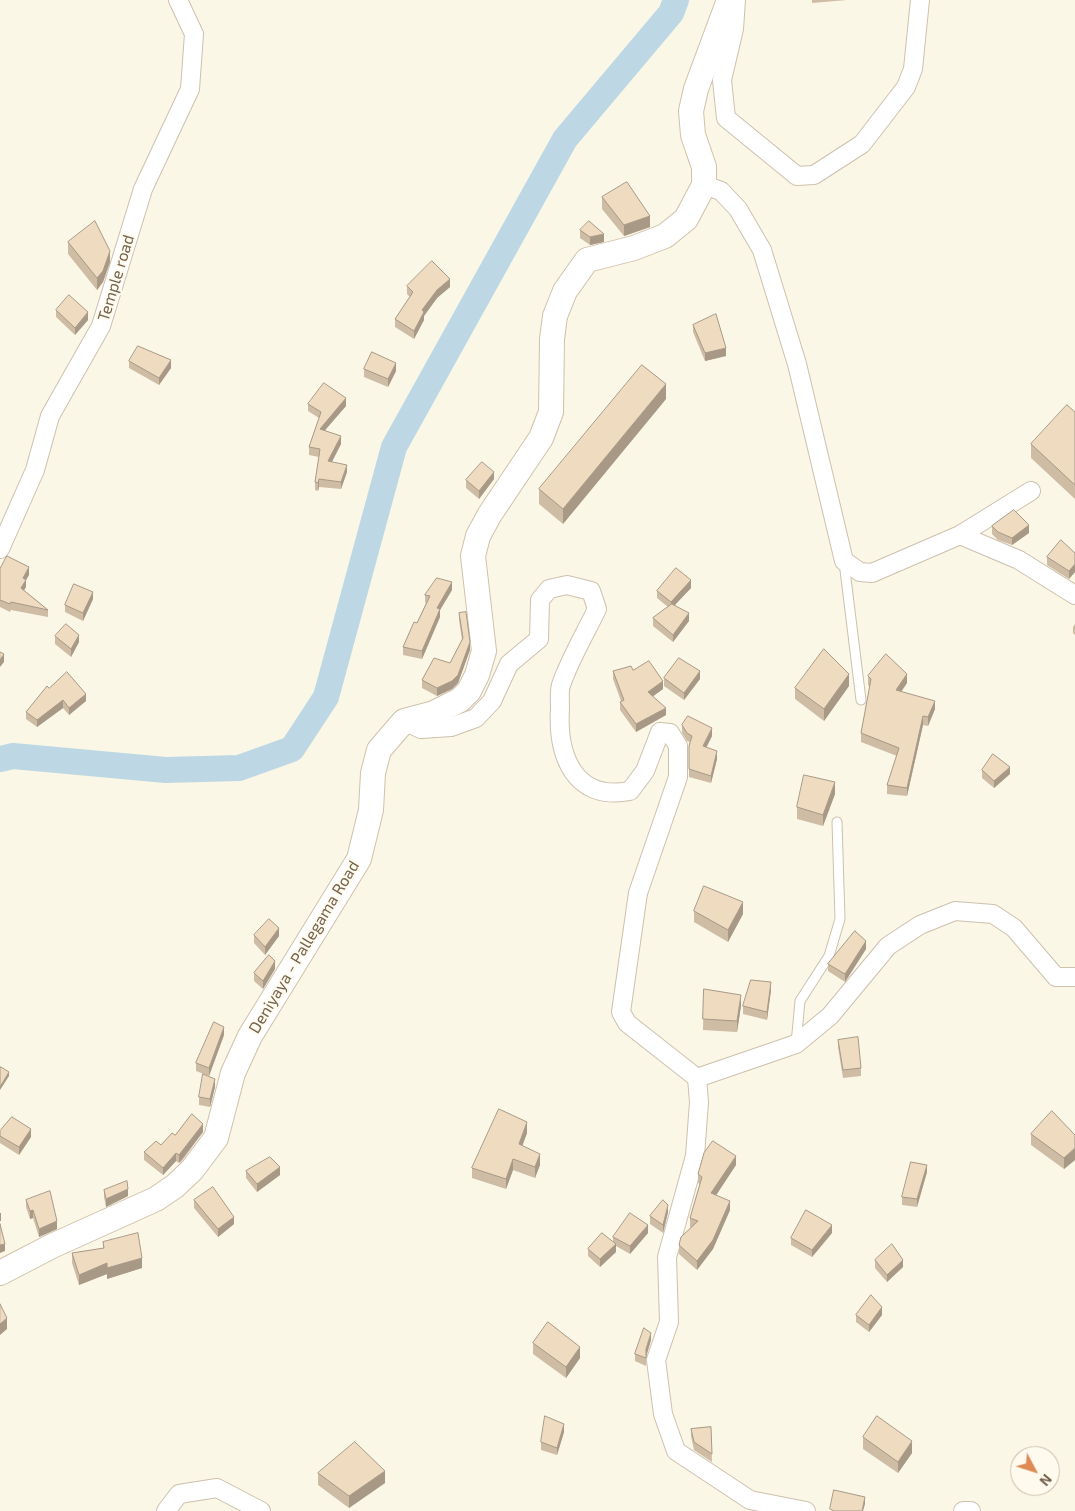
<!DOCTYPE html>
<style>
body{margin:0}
#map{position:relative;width:1075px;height:1511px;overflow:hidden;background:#fbf7e7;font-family:"Exo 2",sans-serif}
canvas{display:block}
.north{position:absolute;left:1010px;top:1446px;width:50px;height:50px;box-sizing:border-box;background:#fefaed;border:1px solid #c7bdad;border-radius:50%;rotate:130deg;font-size:14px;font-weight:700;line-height:20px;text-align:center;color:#74614d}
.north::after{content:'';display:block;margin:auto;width:18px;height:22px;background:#de8a54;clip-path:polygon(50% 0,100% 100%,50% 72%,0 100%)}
</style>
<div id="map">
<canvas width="1075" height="1511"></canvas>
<div class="north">N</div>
</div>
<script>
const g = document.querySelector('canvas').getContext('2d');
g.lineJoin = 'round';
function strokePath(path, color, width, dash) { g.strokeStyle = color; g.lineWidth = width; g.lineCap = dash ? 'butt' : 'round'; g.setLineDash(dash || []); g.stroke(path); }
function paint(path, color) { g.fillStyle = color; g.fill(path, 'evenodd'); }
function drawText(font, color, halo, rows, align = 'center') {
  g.font = font + ' "Exo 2",sans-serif'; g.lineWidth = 4; g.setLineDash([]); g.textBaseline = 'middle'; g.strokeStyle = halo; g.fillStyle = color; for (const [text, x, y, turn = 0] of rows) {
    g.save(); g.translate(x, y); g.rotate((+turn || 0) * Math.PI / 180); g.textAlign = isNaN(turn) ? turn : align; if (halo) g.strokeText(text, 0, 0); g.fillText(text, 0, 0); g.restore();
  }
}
strokePath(new Path2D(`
 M0 759 13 756 166 770 239 768 292 749 326 697 394 447 565 139 671 13 676 0`), '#bdd8e4', 26);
const lane = new Path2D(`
 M844 562 861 700
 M796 1044 800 1001 829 956 840 919 837 822`);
const street = new Path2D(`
 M736 0 734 29 722 80 726 118 797 176 814 175 862 144 906 87 913 69 920 0
 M704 185 721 191 738 209 762 250 797 364 844 561 860 572 872 573 960 535 1031 491
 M960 535 1019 560 1075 595
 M0 549 35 470 50 416 101 326 143 189 190 89 194 34 178 0
 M404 721 421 729 451 727 476 718 492 701 509 664 539 639 540 600 549 589 567 585 591 591 597 609C585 634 570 659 561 685 559 692 560 701 560 708 557 755 574 802 630 791L645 771 660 732 670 733 678 746V777L638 893 621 1012 627 1023 697 1078 699 1102 695 1156 667 1257 669 1322 656 1360 663 1414 676 1451 750 1500 806 1511
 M697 1078 796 1044 830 1016 888 946 920 925 955 911 993 914 1014 928 1056 977H1075
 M166 1511 179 1494 217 1488 261 1511
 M963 1511H971`);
const secondary = new Path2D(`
 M0 1273 52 1246 156 1199 175 1186 192 1170 216 1138 233 1073 250 1036 359 859 371 810 373 773 379 750 404 721 434 713 460 700 469 691 477 675 484 651 473 556 478 536 490 514 541 438 551 412 552 339 555 316 565 291 587 260 634 248 665 236 686 219 704 185V167L693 135 691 111 696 89 729 0`);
strokePath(lane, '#cdc0ae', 11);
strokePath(street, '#cdc0ae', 20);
strokePath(secondary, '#cfc1ab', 26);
strokePath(lane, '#fff', 9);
strokePath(street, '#fff', 18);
strokePath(secondary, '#fff', 24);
paint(new Path2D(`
 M812 0H847L812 3Z
 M602 197 650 227 624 236 602 209Z
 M580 230 604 242 590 245 580 238Z
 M68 242 110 262 103 282 97 290 68 254Z
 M407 286 450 287 437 298 424 316V320L414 339 395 327V319L410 297 407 294Z
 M56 310 88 320 75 335 56 317Z
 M693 325 726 356 705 361 693 332Z
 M129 361 171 368 159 385 129 368Z
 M364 369 396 371 388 387 364 377Z
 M666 399 563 524 539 504V489Z
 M308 404 346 406 325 430 341 444 332 462 347 472 341 489 319 487 318 491 315 490V482L319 457 309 455V447L319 418 308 411Z
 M1075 412V499L1031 458V444Z
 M494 479 479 499 466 488V480Z
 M992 526 1029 533 1012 545 998 540 992 534Z
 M1075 553V572L1069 579 1047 565V557Z
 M0 569 29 575 26 580V587L24 590 48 610V617L11 610 10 612 0 607Z
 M691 588 675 605 689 621 673 642 653 626V618L668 607 657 598V591Z
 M452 590 440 610V617L422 659 403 655V647L417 623 426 603 425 602V595Z
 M93 599 83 621 65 612V605Z
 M459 613 470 650 458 683 452 689 437 696 422 688V680L450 663 462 640 459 620Z
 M1075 624V635L1073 633V627Z
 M55 636 79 642 71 657 55 644Z
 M633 670 663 689 653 696 666 715 636 732 620 710V702L621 701 613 679V671Z
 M868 676 907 683 901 692 935 709 928 726 923 725 907 796 887 794V785L897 756 861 742V733L870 687 868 685Z
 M664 678 700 679 684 700 664 686Z
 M849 686 824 721 795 699V688Z
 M49 688 86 701 69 715 63 708 37 727 26 719V712Z
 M682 725 712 736 706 748 717 759 711 783 689 777V746L690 742 687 741 682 733Z
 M982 770 1010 774 994 788 982 778Z
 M835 794 823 826 797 819V807Z
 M694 911 743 914 728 942 694 922Z
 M254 935 279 936 265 955 254 943Z
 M866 949 845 982 828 971V964Z
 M275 969 263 989 254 981V973Z
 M704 989 741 1006 737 1032 703 1030Z
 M771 990 767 1020 743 1014V1006Z
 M224 1035 209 1076 196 1071V1063Z
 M838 1040 861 1068V1076L843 1078 838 1047Z
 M215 1087 210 1107 199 1105V1097Z
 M0 1131 31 1137 19 1155 0 1143Z
 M203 1132 182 1161 179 1163 176 1161 163 1175 144 1160V1152L161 1145 175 1135Z
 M527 1133 522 1146 540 1165 535 1178 513 1170 506 1189 472 1178V1168Z
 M1031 1134 1075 1135V1160L1064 1169 1031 1145Z
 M736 1165 716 1195 730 1210 713 1249 697 1270 679 1254V1245L691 1227H690V1218L700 1184 698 1183V1174Z
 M246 1171 280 1175 257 1192 246 1178Z
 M927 1172 917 1207 902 1205V1197Z
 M104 1190 128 1196 106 1207 104 1197Z
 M26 1200 57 1229 39 1237 33 1218 30 1219 26 1207Z
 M194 1200 234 1224 218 1237 194 1208Z
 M668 1212 663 1233 650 1224V1216Z
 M648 1233 630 1254 616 1246V1252L600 1267 588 1256V1249L613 1242V1237Z
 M832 1233 812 1257 791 1245V1238Z
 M103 1242 142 1268 107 1279V1274L79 1285 72 1263V1253L103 1248Z
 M875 1260 903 1267 887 1282 875 1268Z
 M856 1315H882L869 1332 856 1322Z
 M651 1340 646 1357V1366L635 1361V1354Z
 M533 1343 580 1358 566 1378 533 1354Z
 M711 1427 712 1462 694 1450 691 1436V1429Z
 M564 1432 557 1455 541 1450V1442Z
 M863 1437 912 1453 898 1473 863 1449Z
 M318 1473 385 1483 349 1508 318 1485Z`), '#cebca5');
paint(new Path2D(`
 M650 216V227L624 236V225Z
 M604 234V242L590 245V237Z
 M110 251V262L103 282 97 290V278Z
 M450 279V287L437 298 424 316V320L414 339V331L422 310 437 290Z
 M88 312V320L75 335V328Z
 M726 348V356L705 361V353Z
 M171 360V368L159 385V378Z
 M396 363V371L388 387V379Z
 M666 384V399L563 524V509Z
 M346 398V406L320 436V429Z
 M341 436V444L328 469V461Z
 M347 465V472L341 489V482Z
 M494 472V479L479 499V491Z
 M319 479V487L318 491V483Z
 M1029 525V533L1012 545V538Z
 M1075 564V572L1069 579V571Z
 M29 567V575L26 580V587L21 595V588L23 578Z
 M691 580V588L671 609V602Z
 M452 582V590L440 610V617L422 659V651L437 608Z
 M93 592V599L83 621V613Z
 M689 613V621L673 642V635Z
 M79 635V642L71 657V649Z
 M470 642V650L458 683 452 689 437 696V688Z
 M4 654V662L0 667V660Z
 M700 671V679L684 700V693Z
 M849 674V686L824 721V709Z
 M907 674V683L896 699V690Z
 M663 681V689L648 700V692Z
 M86 694V701L69 715V708Z
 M63 700V708L37 727V720Z
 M935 701V709L928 726V717Z
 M666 708V715L636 732V724Z
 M923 716V725L907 796V788Z
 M712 728V736L703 754V746Z
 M717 751V759L711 783V776Z
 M1010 767V774L994 788V781Z
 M835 782V794L823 826V815Z
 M743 902V914L728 942V930Z
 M279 928V936L265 955V947Z
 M866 941V949L845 982V974Z
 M275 961V969L263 989V981Z
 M771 982V990L767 1020V1012Z
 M741 995V1006L737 1032V1021Z
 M224 1027V1035L209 1076V1068Z
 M9 1072V1076L0 1090V1087Z
 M215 1079V1087L210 1107V1099Z
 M527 1122V1133L519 1155V1144Z
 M203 1124V1132L179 1163V1155Z
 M31 1129V1137L19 1155V1147Z
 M1075 1148V1160L1064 1169V1158Z
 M176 1153V1161L163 1175V1168Z
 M540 1154V1165L535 1178V1167Z
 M736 1156V1165L711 1203V1193Z
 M513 1159V1170L506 1189V1179Z
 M927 1165V1172L917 1207V1199Z
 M280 1167V1175L257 1192V1184Z
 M128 1189V1196L106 1207V1199Z
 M730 1201V1210L713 1249 697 1270V1261Z
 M668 1205V1212L663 1233V1225Z
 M33 1210V1218L30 1219V1211Z
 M0 1213H1V1221H0Z
 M234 1217V1224L218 1237V1229Z
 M57 1221V1229L39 1237V1229Z
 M648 1225V1233L630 1254V1246Z
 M832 1225V1233L812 1257V1250Z
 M5 1244V1251L0 1253V1245Z
 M616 1244V1252L600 1267V1259Z
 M142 1258V1268L107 1279V1268Z
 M903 1260V1267L887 1282V1275Z
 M107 1263V1274L79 1285V1275Z
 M882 1307V1315L869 1332V1325Z
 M7 1318V1329L0 1335V1324Z
 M651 1333V1340L646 1357V1349Z
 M580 1347V1358L566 1378V1367Z
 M564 1424V1432L557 1455V1448Z
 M912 1441V1453L898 1473V1462Z
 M385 1471V1483L349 1508V1496Z
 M865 1497V1504L863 1511H862Z`), '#a79986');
const building = new Path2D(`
 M627 182 650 216 624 225 602 197Z
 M95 221 110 251 103 271 97 278 68 242Z
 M589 221 604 234 590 237 580 230Z
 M432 261 450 279 437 290 422 310 424 312 414 331 395 319 413 292 407 286Z
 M69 295 88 312 75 328 56 310Z
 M716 314 726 348 705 353 693 325Z
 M138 346 171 360 159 378 129 361Z
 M372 352 396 363 388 379 364 369Z
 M642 365 666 384 563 509 539 489Z
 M324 383 346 398 320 429 341 436 328 461 347 465 341 482 319 479 318 483 315 482 320 449 309 447 321 412 308 404Z
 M1067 405 1075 412V485L1031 444Z
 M482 462 494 472 479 491 466 480Z
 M1014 510 1029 525 1012 538 998 532 992 526Z
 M1061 540 1075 553V564L1069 571 1047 557Z
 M7 556 29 567 23 578 26 580 21 588 48 610 11 602 10 604 0 600V569Z
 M676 568 691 580 671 602 657 591Z
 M437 578 452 582 437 608 440 609 422 651 403 647 414 622 417 623 430 596 425 595Z
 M74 584 93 592 83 613 65 605Z
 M672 604 689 613 673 635 653 618Z
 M466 612 470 642 458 675 452 681 437 688 422 680 434 658 450 663 463 638 459 613Z
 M66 624 79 635 71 649 55 636Z
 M824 649 849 674 824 709 795 688Z
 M0 652 4 654 0 660Z
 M886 654 907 674 896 690 935 701 928 717 923 716 907 788 887 785 899 748 861 733 871 679 868 676Z
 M679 658 700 671 684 693 664 678Z
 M649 661 663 681 648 692 666 708 636 724 620 702 624 700 613 671 631 666 633 670Z
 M67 672 86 694 69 708 63 700 37 720 26 712 47 686 49 688Z
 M688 716 712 728 703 746 717 751 711 776 689 769V746L692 736 687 733 682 725Z
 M993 754 1010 767 994 781 982 770Z
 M804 775 835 782 823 815 797 807Z
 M704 886 743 902 728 930 694 911Z
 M269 919 279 928 265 947 254 935Z
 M855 931 866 941 845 974 828 964Z
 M269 955 275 961 263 981 254 973Z
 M751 980 771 982 767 1012 743 1006Z
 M704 989 741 995 737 1021 703 1019Z
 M214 1022 224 1027 209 1068 196 1063Z
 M858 1037 861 1068 843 1070 838 1040Z
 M1 1067 9 1072 0 1087V1069Z
 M203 1074 215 1079 210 1099 199 1097Z
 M499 1109 527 1122 519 1144 540 1154 535 1167 513 1159 506 1179 472 1168Z
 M1052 1111 1075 1135V1148L1064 1158 1031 1134Z
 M192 1114 203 1124 179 1155 176 1153 163 1168 144 1152 156 1141 161 1145 172 1133 175 1135Z
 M12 1117 31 1129 19 1147 0 1136V1131Z
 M713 1141 736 1156 711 1193 730 1201 713 1240 697 1261 679 1245 681 1237 698 1221 690 1218 702 1177 698 1174 704 1153Z
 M270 1157 280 1167 257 1184 246 1171Z
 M911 1162 927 1165 917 1199 902 1197Z
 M127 1181 128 1189 106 1199 104 1190Z
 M213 1187 234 1217 218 1229 194 1200Z
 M50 1191 57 1221 39 1229 33 1210 30 1211 26 1200Z
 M663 1200 668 1205 663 1225 650 1216Z
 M806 1210 832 1225 812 1250 791 1238Z
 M630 1213 648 1225 630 1246 613 1237Z
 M0 1224 5 1244 0 1245Z
 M138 1233 142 1258 107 1268V1263L79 1275 72 1253 104 1248 103 1242Z
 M602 1233 616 1244 600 1259 588 1249Z
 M892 1244 903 1260 887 1275 875 1260Z
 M871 1295 882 1307 869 1325 856 1315Z
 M0 1304 7 1318 0 1324Z
 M548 1322 580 1347 566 1367 533 1343Z
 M644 1328 651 1333 646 1349V1358L635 1354Z
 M545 1416 564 1424 557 1448 541 1442Z
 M877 1416 912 1441 898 1462 863 1437Z
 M711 1427 712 1454 694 1442 691 1429Z
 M355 1442 385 1471 349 1496 318 1473Z
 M834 1490 865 1497 862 1511H834L830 1509Z`);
paint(building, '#efdbc0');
strokePath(building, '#a79986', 1);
drawText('16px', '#74614d', '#fefaed', [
 ["Temple road",116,278,-73],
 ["Deniyaya - Pallegama Road",304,947,-59]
]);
</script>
